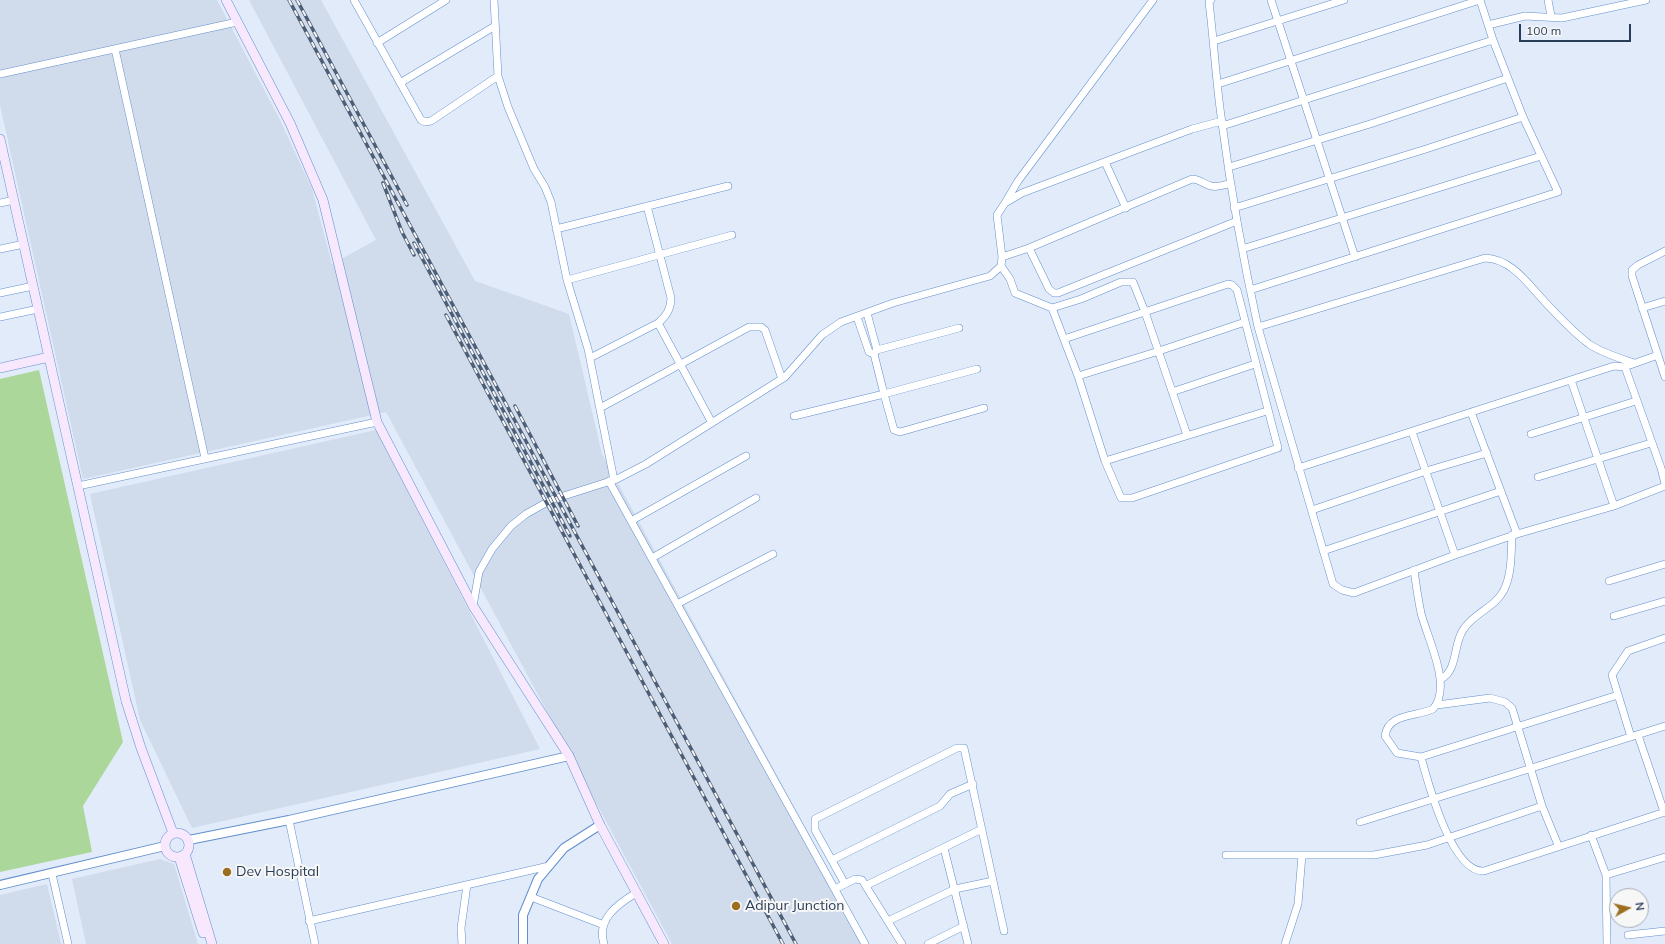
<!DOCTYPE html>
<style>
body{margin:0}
#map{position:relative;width:1665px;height:944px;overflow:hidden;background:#e1ebf9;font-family:Mulish,sans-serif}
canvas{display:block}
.north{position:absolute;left:1609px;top:888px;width:40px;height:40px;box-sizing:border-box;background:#f7f7f7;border:1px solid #a5adb7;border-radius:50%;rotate:82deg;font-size:11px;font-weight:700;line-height:16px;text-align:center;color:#2a3d58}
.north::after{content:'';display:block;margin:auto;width:14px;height:18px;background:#9c6f20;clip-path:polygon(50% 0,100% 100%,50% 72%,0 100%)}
.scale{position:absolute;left:1519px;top:24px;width:112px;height:18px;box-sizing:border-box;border:2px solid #2a3d58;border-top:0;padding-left:5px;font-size:12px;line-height:14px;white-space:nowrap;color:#2a3d58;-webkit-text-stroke:3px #f7f7f7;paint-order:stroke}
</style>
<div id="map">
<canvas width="1665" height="944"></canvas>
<div class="north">N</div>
<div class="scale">100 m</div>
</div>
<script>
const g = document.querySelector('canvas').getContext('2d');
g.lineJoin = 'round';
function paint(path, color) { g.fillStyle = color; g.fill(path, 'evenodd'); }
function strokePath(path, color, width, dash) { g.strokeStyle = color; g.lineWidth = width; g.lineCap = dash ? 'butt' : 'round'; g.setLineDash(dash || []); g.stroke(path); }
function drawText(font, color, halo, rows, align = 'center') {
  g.font = font + ' Mulish,sans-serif'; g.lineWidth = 4; g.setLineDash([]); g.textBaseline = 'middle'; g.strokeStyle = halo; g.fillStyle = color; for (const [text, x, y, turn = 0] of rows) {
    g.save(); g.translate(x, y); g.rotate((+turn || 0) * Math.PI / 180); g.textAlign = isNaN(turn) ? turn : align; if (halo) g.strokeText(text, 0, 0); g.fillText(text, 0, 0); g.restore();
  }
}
paint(new Path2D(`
 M0 0H217L280 120 312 189 332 264 376 240 249 0H321L475 281 569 314 602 454 869 944H672L386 412 83 479 0 105Z
 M376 430 540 749 192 828 140 720 90 494Z
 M160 859 174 864 198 944H86L72 879Z
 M47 884 61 944H0V895Z`), '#d0dbeb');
paint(new Path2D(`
 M39 370 123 742 83 806 92 852 0 872V379Z`), '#abd79a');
const minor = new Path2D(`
 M354 0 421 120 425 122 431 121 498 76
 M494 0 498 76 508 107 534 169 545 187 551 202 567 280 588 349 614 480
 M1211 0 1209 2C1214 42 1216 83 1222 123 1231 192 1243 259 1258 327L1333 584 1342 590 1354 593 1455 555 1517 534 1614 506 1665 486
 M1271 0 1355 257
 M1548 0 1551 16
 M1488 25 1525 16 1562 18 1646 0
 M1214 41 1344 0
 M377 43 446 0
 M115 49 205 458
 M0 74 237 22
 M400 83 495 26
 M1218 84 1480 0
 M1222 126 1493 40
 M1105 162 1126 208
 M1229 167 1370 124 1508 78
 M0 203 14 200
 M1005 203 1018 181 1153 0
 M647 206 671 298C671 308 667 316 658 323L712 423
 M1234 208 1426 149 1523 117
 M556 229 728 186
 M1029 248 1049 289 1054 293H1058L1237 221
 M0 249 24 244
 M1242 249 1541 156
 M1665 251 1638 265 1632 270V276L1665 377
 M1002 257 1029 248 1192 179C1200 179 1203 184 1211 186 1218 188 1224 185 1231 183
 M1001 266 1010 279 1015 293 1052 308 1078 376 1105 461 1121 498H1132L1278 448 1237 290 1232 285 1228 284 1064 339
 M567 280 732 235
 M1250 290 1558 192 1523 117 1493 40 1480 0
 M0 293 33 286
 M1052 308 1081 299 1121 282H1133L1145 312 1187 435
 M1642 308 1665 301
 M0 317 38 309
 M857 317 869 352 874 354 877 350 867 313
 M1258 327 1485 258C1512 259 1528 284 1545 302 1558 316 1573 332 1589 344 1602 353 1619 358 1634 363
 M877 350 959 328
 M874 354 884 394 977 369
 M590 358 658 323
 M1630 365 1658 355
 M1078 376 1159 351 1245 322
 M1571 380 1614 506
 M1172 392 1255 364
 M600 408 749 327H761L765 330 782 379
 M1471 412 1517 534
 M794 416 884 394 894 430 900 432 984 408
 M1412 432 1455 555
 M1531 434 1636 401
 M1105 461 1267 411
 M1298 468 1614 366 1625 367 1661 468 1665 484
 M1538 477 1651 443
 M609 481 865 944
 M78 486 377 422
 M1312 510 1426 471 1487 453
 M631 521 746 456
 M1323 551 1501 491
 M652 558 756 498
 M1414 570C1416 584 1418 599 1421 613 1427 638 1453 686 1433 709 1416 717 1388 713 1385 736L1397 753 1421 757
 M1609 581 1665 564
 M677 604 773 554
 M473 606 479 572 492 549 511 526 526 514 551 500 617 479 646 464 785 377 822 335 841 322 893 303 990 276 1001 266 1002 257 997 215 1005 203 1022 193 1192 129 1222 121
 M1614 616 1665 601
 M1441 679C1458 670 1453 645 1463 630 1473 613 1495 608 1504 590 1512 574 1511 553 1512 535
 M1618 695 1421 757C1428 783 1452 873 1484 871L1665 812
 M1638 735 1664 812
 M1631 737 1612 675 1628 651 1665 638
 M1542 806 1558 845
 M289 820 315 944
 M1360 822 1665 726
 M1591 835 1606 875 1665 857
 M944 848 968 944
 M1226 855H1374L1427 845 1542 806 1512 708 1505 702 1490 698 1437 705
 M832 860 940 806 950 794 973 784
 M52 874 68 944
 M1606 875 1607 944
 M845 884 815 830V819L957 748H964L1004 931
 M867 885 982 829
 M835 889 855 879 862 880 902 944
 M531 897 604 925
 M309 921 549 866
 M888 921 955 889 993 881
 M1628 935 1665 931
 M462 944 461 928 467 885
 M604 944C596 919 618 904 636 893
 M928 944 964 926
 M1285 944 1298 904 1302 855`);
const tertiary = new Path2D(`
 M189 840 289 820 569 756
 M0 885 165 846
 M523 944V915L538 879 564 848 600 825`);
const secondary = new Path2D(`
 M226 0 290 123 323 200 377 422 473 606 569 756 600 825 664 944
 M0 139 126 701 141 748 173 833
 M0 368 49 357
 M165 845a12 12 0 1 1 24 0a12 12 0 1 1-24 0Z
 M185 854 212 944
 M179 857 203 933`);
strokePath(minor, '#628fce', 8);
strokePath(tertiary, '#628fce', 10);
strokePath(secondary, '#628fce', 10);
strokePath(minor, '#fff', 7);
strokePath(tertiary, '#fff', 8);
strokePath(secondary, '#f8e8fe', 9);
const rail = new Path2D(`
 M289 0 796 944
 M297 0 407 205
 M383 183 402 232 414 255
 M414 243 570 536
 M446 315 783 944
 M515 406 578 526`);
strokePath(rail, '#4d5e77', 3.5);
strokePath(rail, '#f7f7f7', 2, [6]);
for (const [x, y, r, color] of [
 [227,872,5,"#9c6f20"],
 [736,906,5,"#9c6f20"]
]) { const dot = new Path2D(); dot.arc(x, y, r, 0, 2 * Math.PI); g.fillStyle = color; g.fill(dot); strokePath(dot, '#f7f7f7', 1.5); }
drawText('14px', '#2a3d58', '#f7f7f7', [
 ["Dev Hospital",236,872],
 ["Adipur Junction",745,906]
], 'left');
</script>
